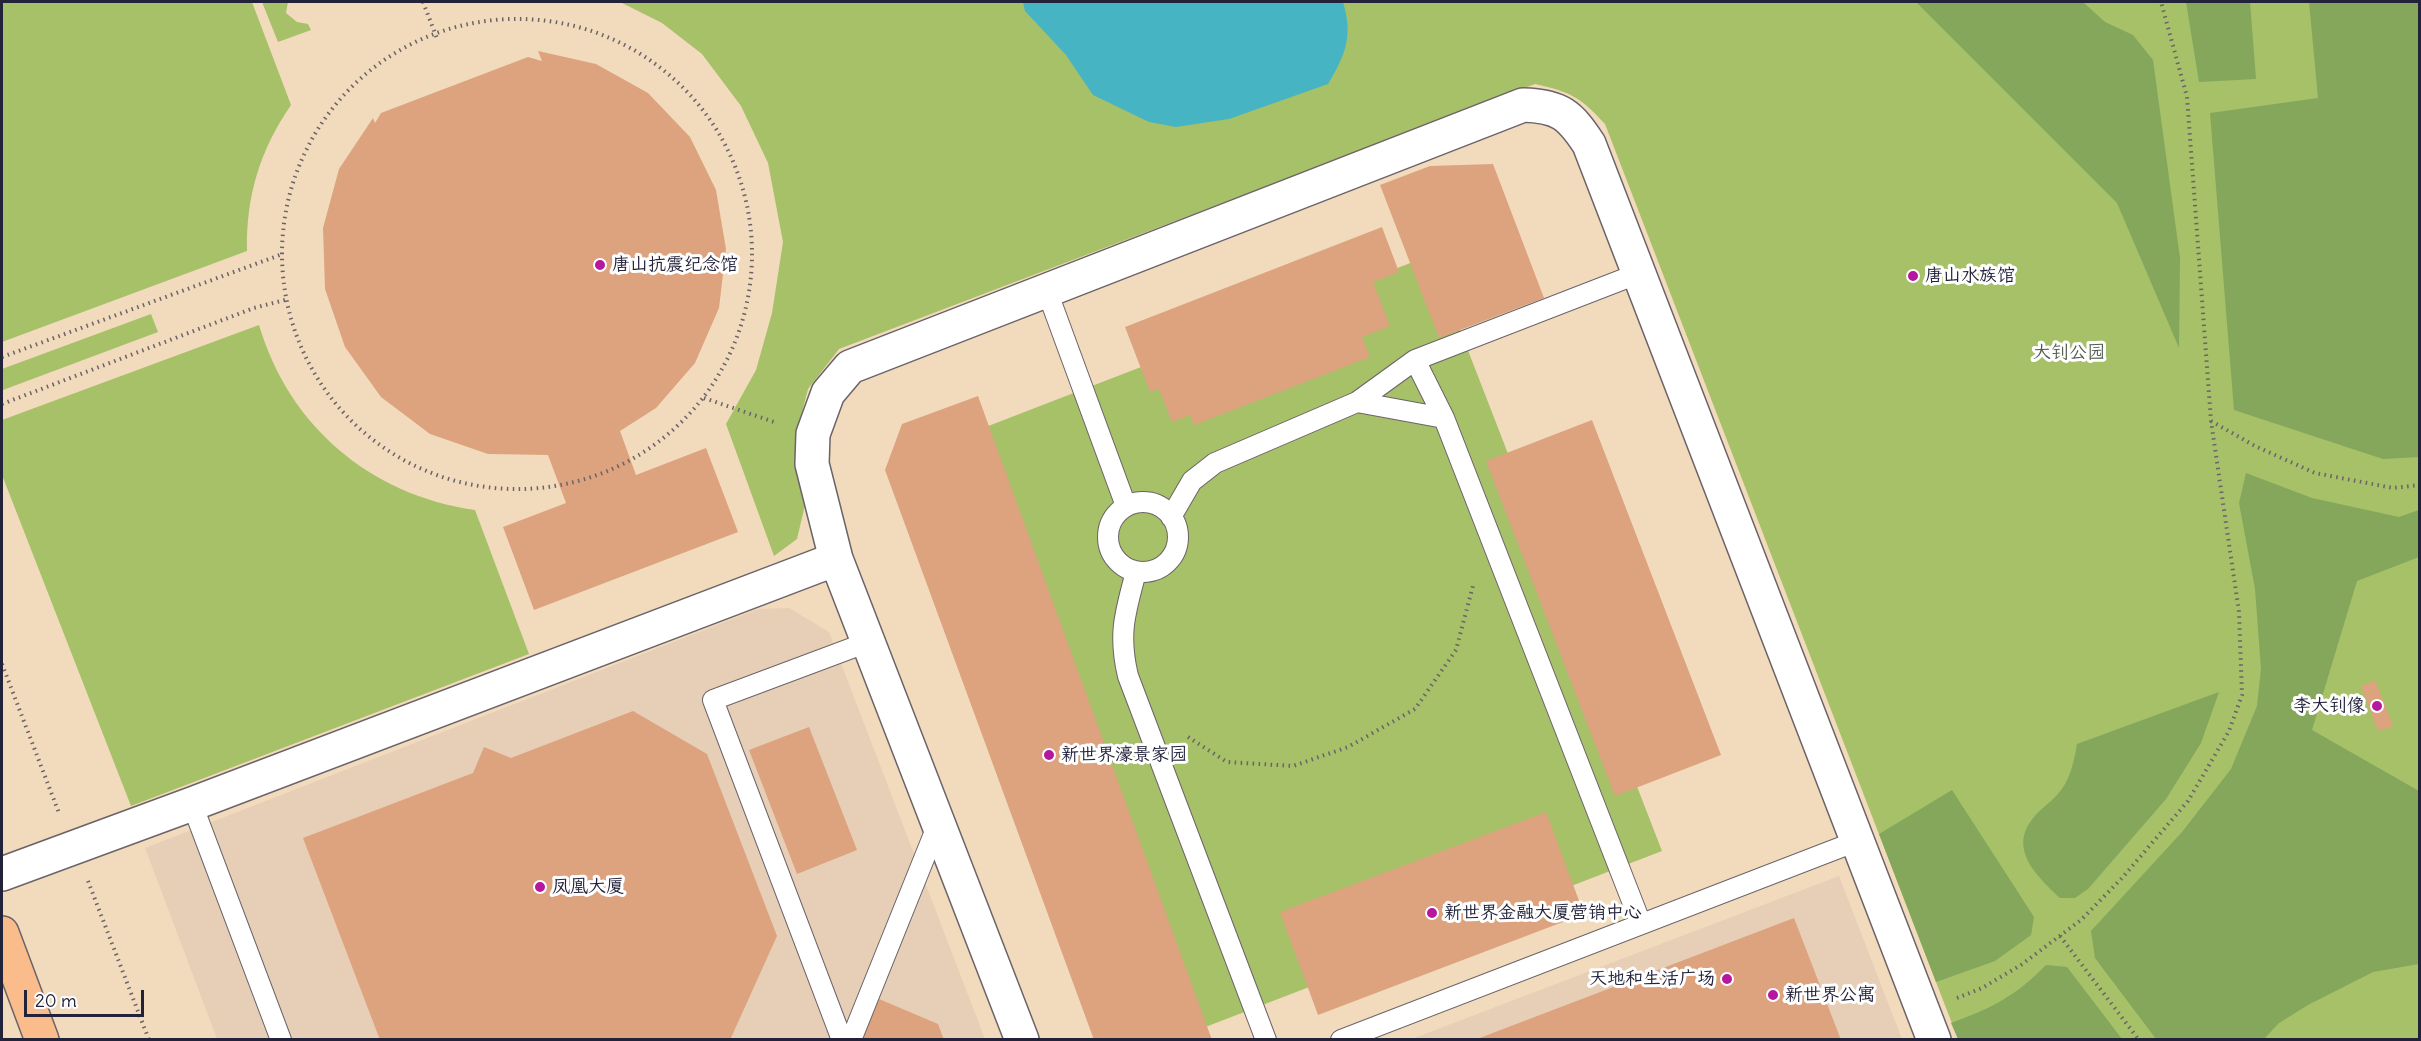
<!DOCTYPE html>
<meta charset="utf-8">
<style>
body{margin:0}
#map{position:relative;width:2421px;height:1041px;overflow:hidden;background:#f2dbbc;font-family:Delius,sans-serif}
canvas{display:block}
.frame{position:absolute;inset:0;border:3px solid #22223b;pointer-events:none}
.scale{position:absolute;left:24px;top:990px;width:120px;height:27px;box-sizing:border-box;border:3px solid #22223b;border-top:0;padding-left:8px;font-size:18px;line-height:21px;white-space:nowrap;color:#22223b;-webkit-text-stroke:4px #fff;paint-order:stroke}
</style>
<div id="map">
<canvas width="2421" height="1041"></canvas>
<div class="frame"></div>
<div class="scale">20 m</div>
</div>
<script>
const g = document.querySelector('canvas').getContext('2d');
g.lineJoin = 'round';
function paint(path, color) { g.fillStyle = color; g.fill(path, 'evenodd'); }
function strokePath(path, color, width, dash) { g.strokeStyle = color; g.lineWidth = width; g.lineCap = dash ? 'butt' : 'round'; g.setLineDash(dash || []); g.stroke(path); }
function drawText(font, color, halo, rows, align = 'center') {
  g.font = font + ' Delius,"LXGW WenKai TC",sans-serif'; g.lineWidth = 6; g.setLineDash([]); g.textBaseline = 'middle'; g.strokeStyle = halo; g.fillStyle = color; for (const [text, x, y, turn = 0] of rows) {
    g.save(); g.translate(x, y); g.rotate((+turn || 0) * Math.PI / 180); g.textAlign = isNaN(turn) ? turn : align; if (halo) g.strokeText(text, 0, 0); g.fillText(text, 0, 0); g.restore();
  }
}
paint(new Path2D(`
 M789 608 829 632 985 1039H217L145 848 758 609Z
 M1839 876 1902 1039 1409 1040Z`), '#e6cfb6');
paint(new Path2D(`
 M2 2H252L291 105C260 150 246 196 247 251L2 342Z
 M262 2H288L286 13 297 22 308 24 311 30 278 42Z
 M620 2H2419V1039H1958L1605 124C1580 97 1571 92 1535 84L839 349 808 389 795 439 805 505 797 539 774 556 726 424 756 370 772 313 783 242 768 163 741 106 702 54 662 23Z
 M1431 255 1662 851 1195 1031 965 435Z
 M151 314 158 332 3 390 2 369Z
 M259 325C289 426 370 495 475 510L529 654 131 806 2 475V420Z`), '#a6c168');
paint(new Path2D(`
 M1916 2H2083L2105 22 2133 35 2153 60 2180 258 2179 348 2117 203Z
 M2186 2H2250L2256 79 2199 82Z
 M2309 2H2419V457L2383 459 2234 410 2210 113 2318 98Z
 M2246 473 2312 498 2399 517 2419 510V557L2357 581 2312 730 2419 791V964L2373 972 2308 1005 2279 1023 2264 1039H2156L2095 958 2091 931 2182 832 2231 769 2257 706 2261 669 2255 589 2239 503Z
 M2219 692 2201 743 2166 799 2088 889 2075 898H2060C2039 878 2009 851 2031 821 2037 811 2049 804 2057 795 2070 781 2074 762 2077 744Z
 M1952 790 2034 917 2031 935 1995 961 1936 982 1879 834Z
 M2046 965 2067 967 2122 1039H1958L1951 1023C1992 1008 2016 996 2046 965Z`), '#84a75c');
paint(new Path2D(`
 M1023 2H1343C1353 36 1346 54 1328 84L1229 119 1176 127 1149 122 1093 95 1066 55 1025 11Z`), '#47b4c4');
paint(new Path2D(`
 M538 51 596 64 648 93 690 137 716 190 726 249 719 308 695 363 656 408 620 431 636 475 706 448 738 532 534 610 503 527 566 503 548 455 488 454 430 434 381 397 345 347 325 289 323 228 339 169 373 118 375 123 381 113 528 57 542 61Z
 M1493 164 1544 298 1439 338 1380 185 1430 166Z
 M1382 227 1399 272 1373 282 1390 326 1362 337 1370 357 1194 425 1190 415 1172 422 1159 389 1150 392 1125 327Z
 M978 396 1212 1040H1094L885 470 902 424Z
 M1592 420 1721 755 1615 796 1486 461Z
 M2375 680 2393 726 2378 731 2361 686Z
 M633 711 707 754 777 936 730 1040H380L303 838 473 773 484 747 511 758Z
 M809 727 857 850 797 874 749 750Z
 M1546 812 1584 914 1318 1015 1280 912Z
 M1794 918 1841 1040H1477V1039Z
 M879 999 938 1024 944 1040H862Z`), '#dca37e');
const lane = new Path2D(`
 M1047 291 1126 506
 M1415 360 1637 274
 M1357 402 1444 418
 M1108 537a35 35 0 1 1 70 0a35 35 0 1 1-70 0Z
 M1171 517 1192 481 1215 463 1357 402 1415 360 1444 418 1641 924
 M1136 572C1125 613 1118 634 1128 676L1266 1040
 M192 804 281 1040
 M842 1040 713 700 868 642
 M851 1040 938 824
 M1341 1040 1857 841`);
const street = new Path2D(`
 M836 559 1022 1040
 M2 874 192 804 836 559 812 464 813 434 828 393 850 367 1523 105C1560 106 1570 115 1589 144L1934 1040`);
const primary = new Path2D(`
 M2 933 42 1040`);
strokePath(lane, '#6b6368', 22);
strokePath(street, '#6b6368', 36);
strokePath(primary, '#6b6368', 36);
strokePath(new Path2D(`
 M423 2 438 41
 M282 254a235 235 0 1 1 470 0a235 235 0 1 1-470 0Z
 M2 357 280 255
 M704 398 777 423
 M2 404 254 308 285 300
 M2211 421 2255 446 2315 473 2393 488 2420 485
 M2 664 59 813
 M1188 737 1227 762 1293 766 1348 747 1415 709 1456 650 1474 582
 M88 881 149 1040
 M2060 936 2139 1040
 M1957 998 1982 988 2021 965 2081 920 2122 878 2188 801 2229 731 2242 695 2239 612 2211 421 2187 97 2161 2`), '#6b6368', 4, [1.5, 4.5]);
strokePath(lane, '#fff', 20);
strokePath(street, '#fff', 33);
strokePath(primary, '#fabc8b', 33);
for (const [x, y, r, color] of [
 [600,265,6,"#b5179e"],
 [1913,276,6,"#b5179e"],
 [2377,706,6,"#b5179e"],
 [1049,755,6,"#b5179e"],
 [540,887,6,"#b5179e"],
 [1432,913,6,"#b5179e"],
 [1727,979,6,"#b5179e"],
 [1773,995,6,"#b5179e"]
]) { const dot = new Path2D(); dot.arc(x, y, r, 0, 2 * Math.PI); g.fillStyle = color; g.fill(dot); strokePath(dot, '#fff', 2); }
drawText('18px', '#22223b', '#fff', [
 ["唐山抗震纪念馆",612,265],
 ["唐山水族馆",1925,276],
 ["李大钊像",2365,706,"right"],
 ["新世界濠景家园",1061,755],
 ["凤凰大厦",552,887],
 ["新世界金融大厦营销中心",1444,913],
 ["天地和生活广场",1715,979,"right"],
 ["新世界公寓",1785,995]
], 'left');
drawText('18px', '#505a4b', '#fff', [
 ["大钊公园",2069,353]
]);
</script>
